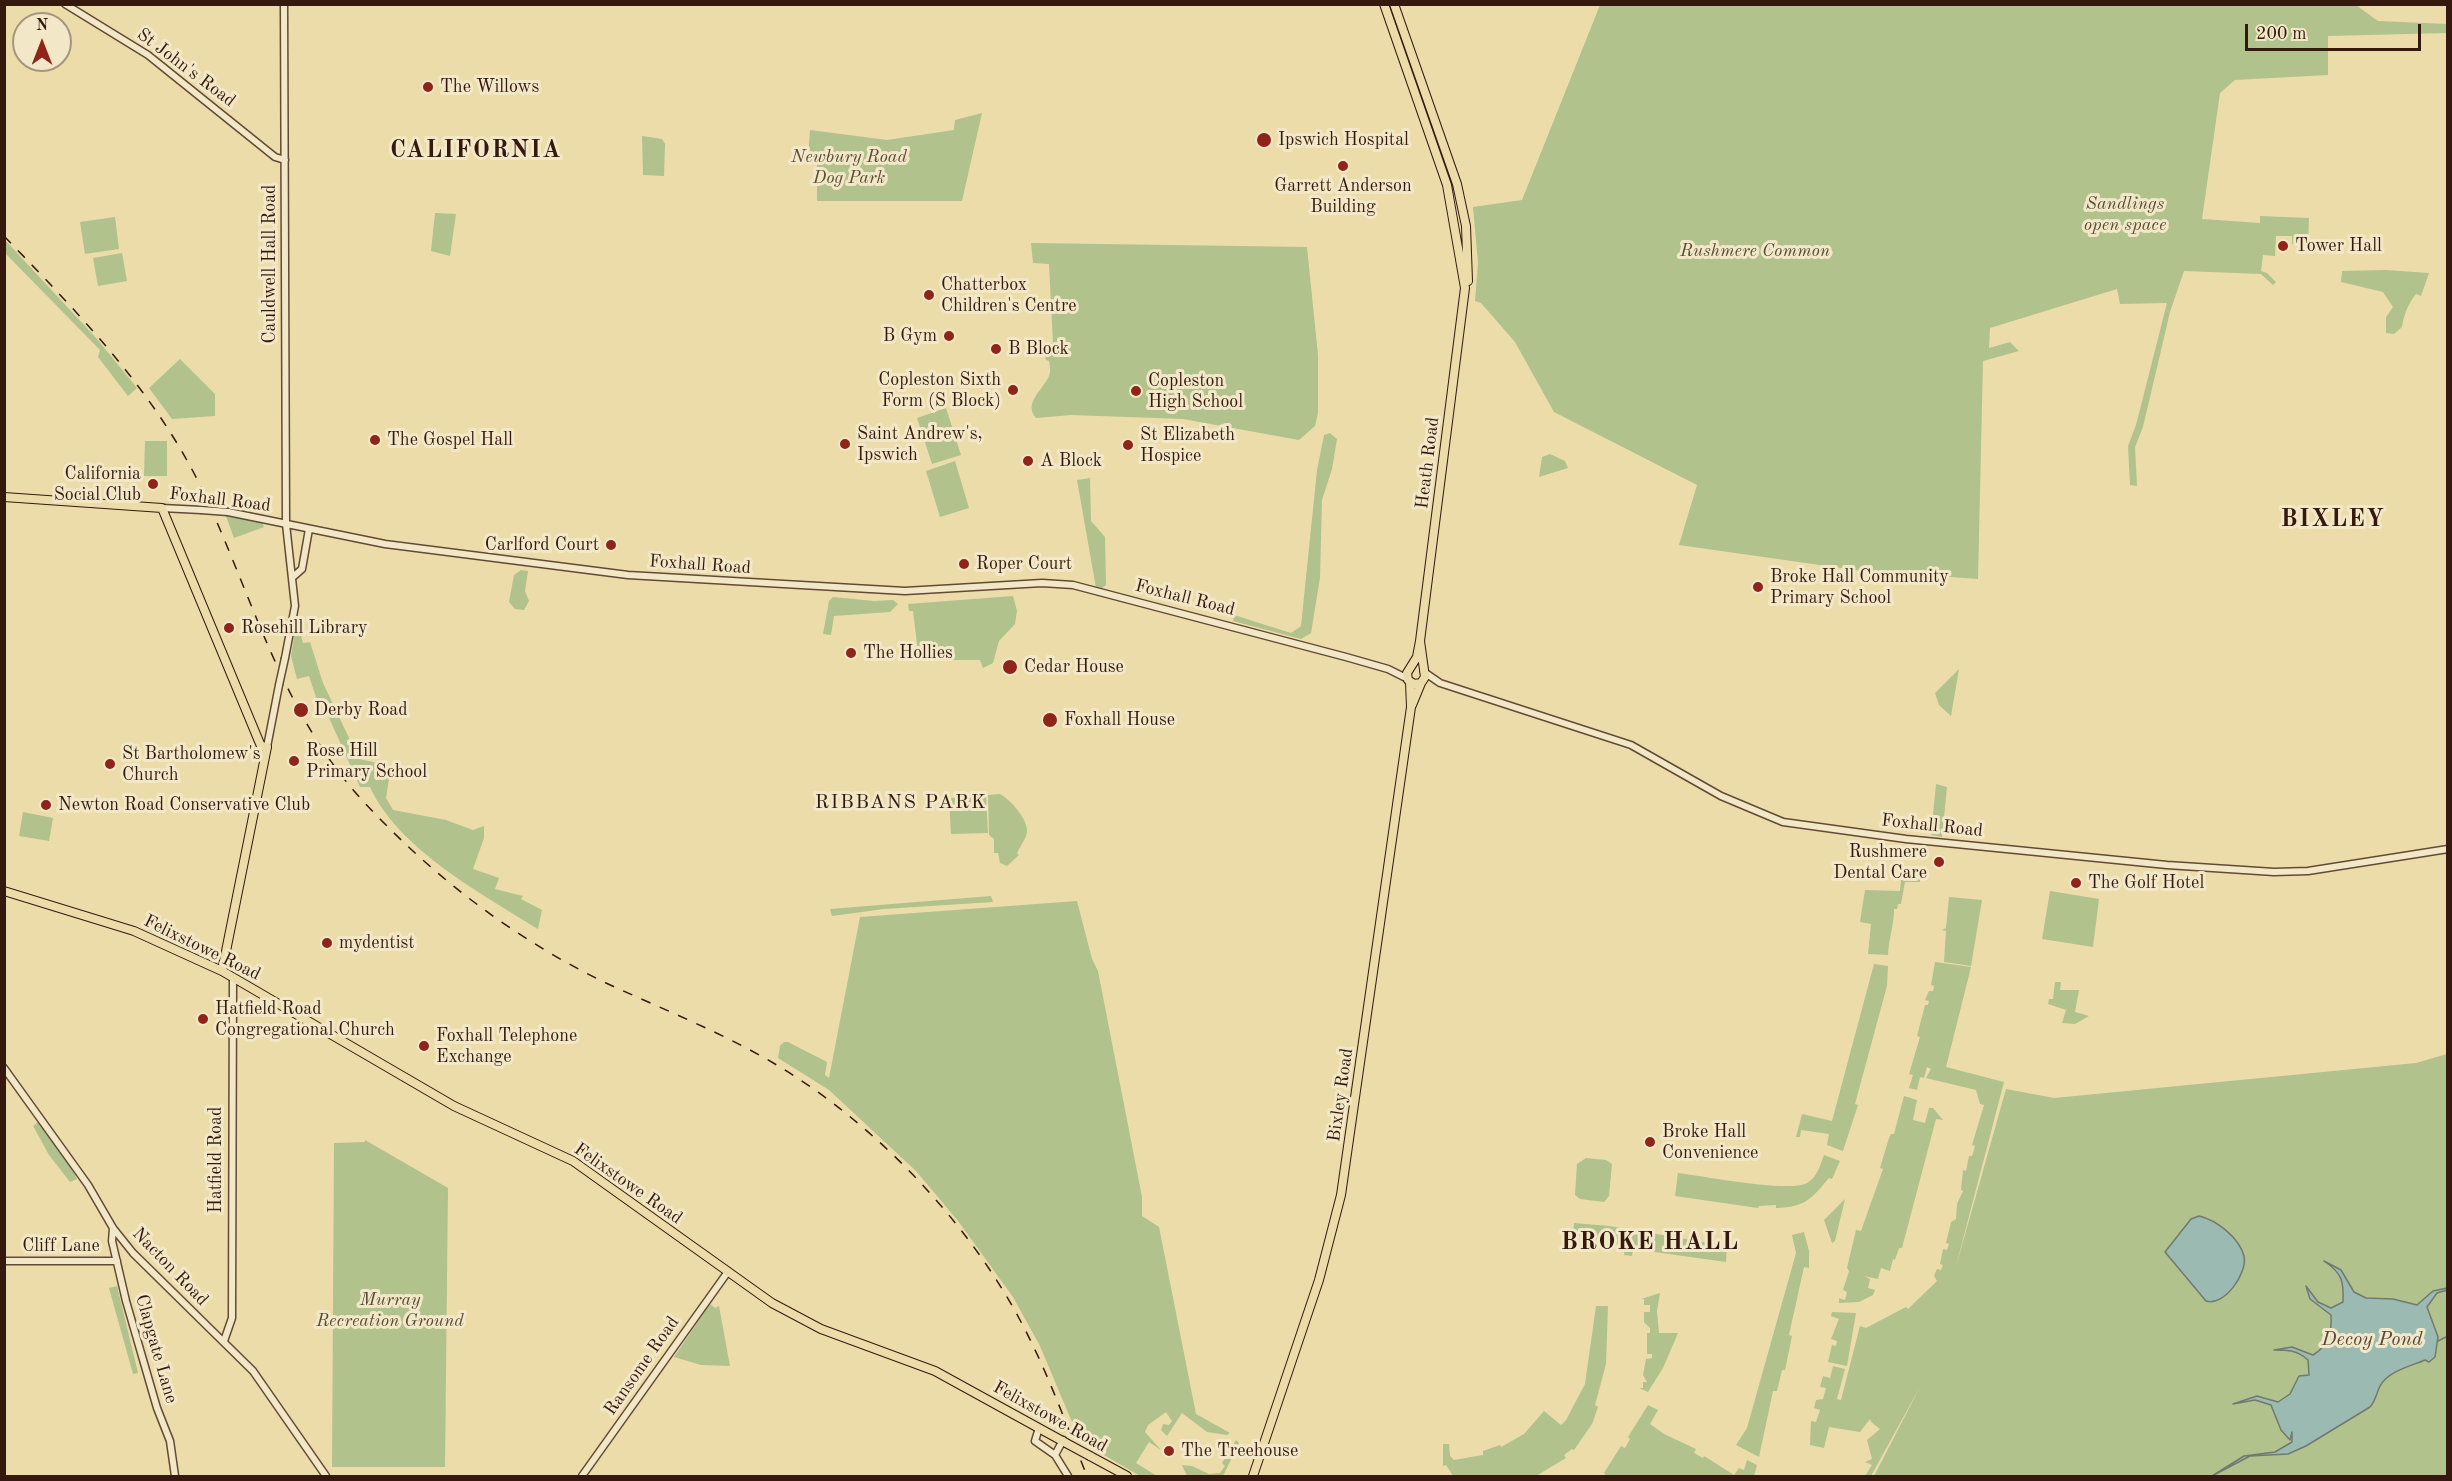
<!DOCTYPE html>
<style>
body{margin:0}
#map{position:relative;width:2452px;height:1481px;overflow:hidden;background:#ebdcaa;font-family:"Old Standard TT",serif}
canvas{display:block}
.frame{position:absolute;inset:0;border:6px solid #35190e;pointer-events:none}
.north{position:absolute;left:12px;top:12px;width:60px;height:60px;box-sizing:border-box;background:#f2e8c8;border:2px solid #a6957e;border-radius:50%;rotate:0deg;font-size:16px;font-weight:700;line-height:24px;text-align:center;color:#35190e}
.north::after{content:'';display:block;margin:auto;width:21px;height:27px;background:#8f2418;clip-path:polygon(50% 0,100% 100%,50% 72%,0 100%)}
.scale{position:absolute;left:2245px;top:24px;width:176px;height:27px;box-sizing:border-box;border:3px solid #35190e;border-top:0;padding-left:8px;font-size:18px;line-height:21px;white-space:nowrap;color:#35190e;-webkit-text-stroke:4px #f2e8c8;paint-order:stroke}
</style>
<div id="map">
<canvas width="2452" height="1481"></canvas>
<div class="frame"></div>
<div class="north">N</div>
<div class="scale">200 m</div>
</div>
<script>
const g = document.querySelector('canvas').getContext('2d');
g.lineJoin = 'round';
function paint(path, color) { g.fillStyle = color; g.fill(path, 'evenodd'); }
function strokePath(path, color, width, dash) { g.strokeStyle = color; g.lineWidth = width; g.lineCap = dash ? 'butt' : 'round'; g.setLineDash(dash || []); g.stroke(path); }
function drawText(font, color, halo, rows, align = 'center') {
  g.font = font + ' "Old Standard TT",serif'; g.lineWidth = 6; g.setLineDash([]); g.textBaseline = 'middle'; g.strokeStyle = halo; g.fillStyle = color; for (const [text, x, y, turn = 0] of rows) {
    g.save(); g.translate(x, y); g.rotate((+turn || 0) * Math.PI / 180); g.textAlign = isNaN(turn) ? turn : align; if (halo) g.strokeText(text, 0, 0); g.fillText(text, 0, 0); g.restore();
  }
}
paint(new Path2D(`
 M2356 5 2378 21 2447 24V33L2328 36V75L2235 80 2220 93 2202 219 2260 223V216L2309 218 2308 245 2292 244V236H2276L2275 256 2263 255 2261 271 2267 273 2276 282 2273 285 2261 274 2184 271 2170 312 2143 427 2135 447 2137 486 2130 485 2128 446 2136 425 2167 303 2120 304 2117 289 1990 328 1989 348 2010 342 2019 351 1983 361 1978 579 1855 570 1679 545 1697 485 1554 412 1515 342 1481 303 1475 301 1478 263 1473 207 1522 200 1600 5Z
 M982 113 962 201H817V158H808L810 130 887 140 954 130 955 120Z
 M642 136 662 139 665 144 664 176 643 175Z
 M435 213 456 214 450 256 431 251Z
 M115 217 119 249 85 254 80 222Z
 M5 240 97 339 137 388 128 396 98 357 100 350 5 253Z
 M1031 243 1307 247 1318 355V413L1315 426 1299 440 1183 419 1071 415 1036 418C1023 403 1043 390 1049 376 1051 372 1050 366 1049 361L1046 360 1043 346 1053 343 1049 264 1033 263Z
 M122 253 127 281 98 286 93 258Z
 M2386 270 2429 273 2421 296 2416 294C2408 304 2404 314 2402 327L2394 334 2386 333V317L2393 307 2383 292 2341 282 2342 271Z
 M180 359 215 394V416L172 419 149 388Z
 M946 408 961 455 932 464 917 418Z
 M1330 433 1337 439 1332 469 1322 500 1320 578 1311 633 1301 639 1233 621 1234 615 1291 633 1301 626 1317 470 1324 435Z
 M145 441H167V476H144Z
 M1550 454 1565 461 1568 468 1539 477 1542 457Z
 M955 461 969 508 940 517 926 471Z
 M1090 478 1091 521 1105 537 1106 585 1101 589 1096 588 1077 480Z
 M226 516 262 522 264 527 234 538Z
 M521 570 528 571 525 591 529 601 524 610 515 609 509 602 514 575Z
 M1013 596 1017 611 1015 624 999 641 993 663 983 668 980 660H919L913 611H909L908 604Z
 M833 597 874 601 893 600 898 604 890 612 834 616 831 635 823 634 829 601Z
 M295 632H300L303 643 310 642 323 683 359 759 391 766 386 798 393 810 446 820 473 830 484 826V838L473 869 499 878 495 889 523 896 521 899 542 910 538 929C482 894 398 849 370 787H360L326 711 321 712 309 676 297 679 291 656Z
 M1959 669 1951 716 1939 705 1935 693Z
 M1936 784 1947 787 1942 837 1931 835Z
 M1000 794C1011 800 1032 823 1026 836 1024 841 1020 847 1017 853L1019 855 1007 866 1000 863 998 853H994V839L989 835 988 795Z
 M986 797 988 833 951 834 949 798Z
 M23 812 53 818 49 841 19 836Z
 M1916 871H1921L1920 882H1905L1901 904H1898L1897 909H1894C1894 925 1889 937 1888 955L1868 954 1871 924 1860 922 1865 890 1900 891 1901 880H1906L1907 875H1915Z
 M2050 891 2099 899 2093 947 2042 939Z
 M991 896 993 902 884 909 832 916 830 909Z
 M1949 897 1982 900 1971 966 1944 962 1946 931 1942 930 1946 928Z
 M1077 901 1092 959 1098 971 1142 1197V1216L1159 1227 1196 1414 1230 1433 1227 1435 1207 1432 1182 1413 1167 1436 1161 1430 1163 1424 1169 1425 1172 1421 1166 1412 1148 1425 1145 1432 1161 1450 1149 1442 1136 1463 1157 1476H1140L1080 1441 1040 1346 1013 1297 958 1221 916 1171 829 1090 778 1058 780 1046 784 1042H788L827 1062 825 1075 829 1078 860 917Z
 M1935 962 1971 967 1946 1067 2004 1082 1955 1270 2006 1089 2054 1098 2416 1063 2447 1054V1476H1874L1921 1385 1871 1476H1865L1872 1465 1865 1462 1872 1459 1867 1440 1880 1429 1871 1422 1870 1419 1860 1432 1829 1427 1824 1448 1810 1445 1811 1421 1816 1422 1820 1410 1814 1408 1816 1400 1823 1399 1826 1388 1820 1387 1823 1376 1830 1378 1833 1366 1845 1369 1837 1399 1841 1400 1860 1326 1866 1328 1906 1307 1908 1309 1937 1281 1934 1276 1937 1269 1941 1270 1943 1265 1940 1264 1943 1249 1947 1250 1949 1244 1946 1243 1951 1222 1956 1219 1957 1204 1963 1191 1961 1190 1963 1170 1966 1171 1969 1156H1972L1975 1146 1972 1145 1984 1105 1980 1104 1976 1090 1926 1078 1931 1069 1927 1067 1924 1078 1920 1077 1917 1090 1909 1088 1913 1075 1909 1074 1920 1037 1917 1036 1925 1005H1928L1929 1001 1925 1000 1929 991H1933L1934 986 1931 985Z
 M1874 964 1888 966 1887 986 1855 1104 1858 1105 1843 1151 1827 1145 1829 1134 1801 1130 1800 1137H1796L1802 1114 1832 1121Z
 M2055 982H2061L2060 990H2079L2075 1012 2089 1016 2075 1024 2062 1023 2066 1010 2048 1004 2049 999H2053Z
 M1904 1096 1917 1100 1913 1120 1925 1123 1929 1108H1933L1943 1120 1936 1119 1902 1248H1899L1895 1260 1893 1259 1890 1271 1881 1268 1878 1279 1864 1276 1870 1279 1868 1288 1875 1290 1873 1295 1859 1302 1839 1303V1298L1845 1300 1847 1292 1843 1290 1849 1271 1847 1268 1856 1230 1861 1231 1883 1169 1880 1168 1889 1138 1891 1134H1894Z
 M38 1122 65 1157 77 1179 70 1182 49 1155 33 1126Z
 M365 1140 448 1188 445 1467H332L334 1143 365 1142Z
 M1824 1155 1840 1161 1832 1179 1829 1178C1811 1199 1806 1207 1776 1208V1205L1759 1206 1758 1208 1675 1196 1678 1173C1703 1176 1789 1193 1807 1183 1817 1177 1820 1166 1824 1155Z
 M1586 1158 1606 1160 1612 1164 1609 1196 1604 1202 1580 1199 1575 1195 1577 1164Z
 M1845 1199 1835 1241 1832 1243 1824 1220Z
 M1574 1223 1609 1226 1727 1246 1726 1262 1633 1249 1632 1256 1624 1255 1625 1246 1573 1234Z
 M1804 1232 1809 1251V1268L1804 1267 1789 1335 1792 1336 1785 1370H1782L1777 1391H1773L1759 1457 1736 1445 1747 1428 1796 1253 1792 1235Z
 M117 1286 138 1373 133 1374 109 1288Z
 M1660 1293 1657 1311 1659 1333H1678L1663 1368 1648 1392 1639 1388H1643V1382H1647L1643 1375 1646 1359 1652 1358V1354H1647V1333H1650V1328L1644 1322V1312H1650V1305H1644V1299H1641Z
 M710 1304 715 1308 719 1306 730 1366 701 1365 674 1357Z
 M1596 1306H1608L1606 1364 1595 1405 1598 1407 1592 1424 1574 1450 1572 1449 1564 1455 1566 1458 1536 1476H1452V1474L1446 1465 1443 1466V1444H1449L1450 1456 1454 1460 1483 1455V1451L1500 1445 1501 1447 1524 1434 1544 1411 1561 1425 1566 1420 1585 1384Z
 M1832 1312 1856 1313 1847 1366 1828 1362 1832 1345 1836 1346 1837 1341 1831 1339 1839 1319 1831 1316Z
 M1648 1405 1658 1410 1650 1424 1664 1434 1696 1449 1694 1453 1703 1458 1704 1456 1734 1475 1739 1468 1744 1470 1747 1460 1757 1465 1754 1476H1606L1604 1473 1621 1446 1625 1448 1630 1439 1628 1437Z
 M1236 1440 1239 1443 1223 1476H1187L1182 1465 1192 1466 1209 1474 1220 1473 1225 1466 1222 1463Z`), '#b1c28d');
const water = new Path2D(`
 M2199 1216C2216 1220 2239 1237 2244 1256 2248 1273 2224 1307 2206 1301L2165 1252 2191 1219Z
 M2324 1261 2341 1270 2354 1292 2366 1298 2393 1299 2417 1305 2433 1291 2447 1288V1290L2437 1293 2427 1307 2438 1337 2435 1357 2429 1362 2425 1360C2411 1366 2388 1371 2380 1386 2376 1394 2376 1400 2370 1407L2306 1446 2288 1454 2250 1456 2212 1476 2244 1456 2275 1452 2292 1442V1432L2290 1440 2281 1430 2271 1405 2255 1400 2233 1404 2257 1396 2278 1402 2290 1394 2299 1376 2309 1375 2308 1360C2297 1350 2288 1350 2274 1350L2292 1347 2313 1355C2329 1345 2332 1333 2331 1315L2310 1299 2306 1286 2318 1302 2331 1308 2343 1302C2344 1281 2342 1273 2324 1261Z`);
paint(water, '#9bbab1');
strokePath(water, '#727a70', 1.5);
strokePath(new Path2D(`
 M2438 1341 2448 1336`), '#727a70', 1.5);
const minor = new Path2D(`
 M65 4 148 55 275 157 285 160
 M284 4 286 524 295 606 285 658
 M162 508 201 510
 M228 512 385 544 628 575 905 591 1042 583 1073 585 1346 657 1388 669 1408 679
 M294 576 302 569 309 529
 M1424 672 1440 683 1631 745 1721 796 1783 822 1906 839 2167 865 2274 872 2308 871 2448 849
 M267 747 279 685
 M4 1068 88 1185 113 1228 133 1253 253 1371 326 1476
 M113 1228 112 1241 126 1301 157 1408 170 1441 175 1476
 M4 1261H117
 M224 1341 232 1318 233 977
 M1039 1428 1035 1441 1055 1455 1068 1476
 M1055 1455 1063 1440
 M582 1476 727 1273`);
const major = new Path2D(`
 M1384 4 1447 185 1465 288 1420 641 1417 657 1407 673 1408 680 1414 684 1421 683 1425 677 1420 641
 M1394 4 1457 184 1466 226 1468 281
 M4 497 162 508 258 739 261 746 267 747 222 971
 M1412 705 1421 683
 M4 891 134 931 222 971 454 1106 573 1161 772 1303 821 1329 935 1371 1066 1443
 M1090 1456 1127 1476
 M1253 1476 1319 1280 1341 1195 1411 707 1410 682`);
strokePath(minor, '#624a35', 9);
strokePath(major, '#35190e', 10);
strokePath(minor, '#f2e8c8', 6);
strokePath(major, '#ebdcaa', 8);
strokePath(new Path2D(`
 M4 236C77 312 151 387 199 483 251 590 279 709 362 800 432 876 513 938 606 983 662 1009 721 1032 775 1064 873 1122 966 1219 1020 1320 1047 1370 1066 1424 1087 1476`), '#35190e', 1.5, [10, 10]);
const minorBridge = new Path2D(`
 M201 510 228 512
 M279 685 285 658`);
const majorBridge = new Path2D(`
 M1066 1443 1090 1456`);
strokePath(minorBridge, '#624a35', 9, []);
strokePath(majorBridge, '#35190e', 10, []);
strokePath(minorBridge, '#f2e8c8', 6);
strokePath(majorBridge, '#ebdcaa', 8);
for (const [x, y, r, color] of [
 [428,87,6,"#8f2418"],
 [1264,140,8,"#8f2418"],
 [1343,166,6,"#8f2418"],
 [2283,246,6,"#8f2418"],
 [929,295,6,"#8f2418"],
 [949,336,6,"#8f2418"],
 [996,349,6,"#8f2418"],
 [1013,390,6,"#8f2418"],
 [1136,391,6,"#8f2418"],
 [375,440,6,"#8f2418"],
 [845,444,6,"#8f2418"],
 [1128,445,6,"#8f2418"],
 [1028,461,6,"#8f2418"],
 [153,484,6,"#8f2418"],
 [611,545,6,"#8f2418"],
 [964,564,6,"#8f2418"],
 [1758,587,6,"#8f2418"],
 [229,628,6,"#8f2418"],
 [851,653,6,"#8f2418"],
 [1010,667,8,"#8f2418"],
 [301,710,8,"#8f2418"],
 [1050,720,8,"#8f2418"],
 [294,761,6,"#8f2418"],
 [110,764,6,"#8f2418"],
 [46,805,6,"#8f2418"],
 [1939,862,6,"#8f2418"],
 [2076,883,6,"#8f2418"],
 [327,943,6,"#8f2418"],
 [203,1019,6,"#8f2418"],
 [424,1046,6,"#8f2418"],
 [1650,1142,6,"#8f2418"],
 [1169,1451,6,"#8f2418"]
]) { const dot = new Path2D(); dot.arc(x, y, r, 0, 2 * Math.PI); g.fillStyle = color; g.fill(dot); strokePath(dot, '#f2e8c8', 2); }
drawText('18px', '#35190e', '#f2e8c8', [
 ["St John's Road",186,68,37],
 ["Cauldwell Hall Road",270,264,-90],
 ["Heath Road",1428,463,-83],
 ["Foxhall Road",220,500,7],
 ["Foxhall Road",700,565,4],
 ["Foxhall Road",1185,598,14],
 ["Foxhall Road",1932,826,6],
 ["Felixstowe Road",202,948,26],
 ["Bixley Road",1341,1095,-82],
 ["Hatfield Road",216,1160,-90],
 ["Felixstowe Road",628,1184,35],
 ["Cliff Lane",61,1246],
 ["Nacton Road",170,1267,46],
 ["Clapgate Lane",156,1349,74],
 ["Ransome Road",642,1366,-55],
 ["Felixstowe Road",1050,1417,29]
]);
drawText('18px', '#35190e', '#f2e8c8', [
 ["The Willows",440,87],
 ["Ipswich Hospital",1278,140],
 ["Garrett Anderson",1343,186,"center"],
 ["Building",1343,207,"center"],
 ["Tower Hall",2295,246],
 ["Chatterbox",941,285],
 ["Children's Centre",941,306],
 ["B Gym",937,336,"right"],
 ["B Block",1008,349],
 ["Copleston Sixth",1001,380,"right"],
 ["Form (S Block)",1001,401,"right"],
 ["Copleston",1148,381],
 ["High School",1148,402],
 ["Saint Andrew's,",857,434],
 ["Ipswich",857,455],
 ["St Elizabeth",1140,435],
 ["Hospice",1140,456],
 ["The Gospel Hall",387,440],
 ["A Block",1040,461],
 ["California",141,474,"right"],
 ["Social Club",141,495,"right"],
 ["Carlford Court",599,545,"right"],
 ["Roper Court",976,564],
 ["Broke Hall Community",1770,577],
 ["Primary School",1770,598],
 ["Rosehill Library",241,628],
 ["The Hollies",863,653],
 ["Cedar House",1024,667],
 ["Derby Road",314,710],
 ["Foxhall House",1064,720],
 ["Rose Hill",306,751],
 ["Primary School",306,772],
 ["St Bartholomew's",122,754],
 ["Church",122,775],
 ["Newton Road Conservative Club",58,805],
 ["Rushmere",1927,852,"right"],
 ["Dental Care",1927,873,"right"],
 ["The Golf Hotel",2088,883],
 ["mydentist",339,943],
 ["Hatfield Road",215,1009],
 ["Congregational Church",215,1030],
 ["Foxhall Telephone",436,1036],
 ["Exchange",436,1057],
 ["Broke Hall",1662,1132],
 ["Convenience",1662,1153],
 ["The Treehouse",1181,1451]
], 'left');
drawText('italic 18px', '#5a4c34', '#f2e8c8', [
 ["Newbury Road",849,157],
 ["Dog Park",849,178],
 ["Sandlings",2125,204],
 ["open space",2125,225],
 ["Rushmere Common",1755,251],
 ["Murray",390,1300],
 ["Recreation Ground",390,1321]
]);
g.letterSpacing = '1.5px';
drawText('20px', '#35190e', '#f2e8c8', [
 ["RIBBANS PARK",901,803]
]);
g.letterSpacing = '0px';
drawText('italic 20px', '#54493f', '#f2e8c8', [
 ["Decoy Pond",2372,1340]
]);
g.letterSpacing = '1.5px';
drawText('bold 24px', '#35190e', '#f2e8c8', [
 ["CALIFORNIA",476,151],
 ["BIXLEY",2333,520],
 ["BROKE HALL",1650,1243]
]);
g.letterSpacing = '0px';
</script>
